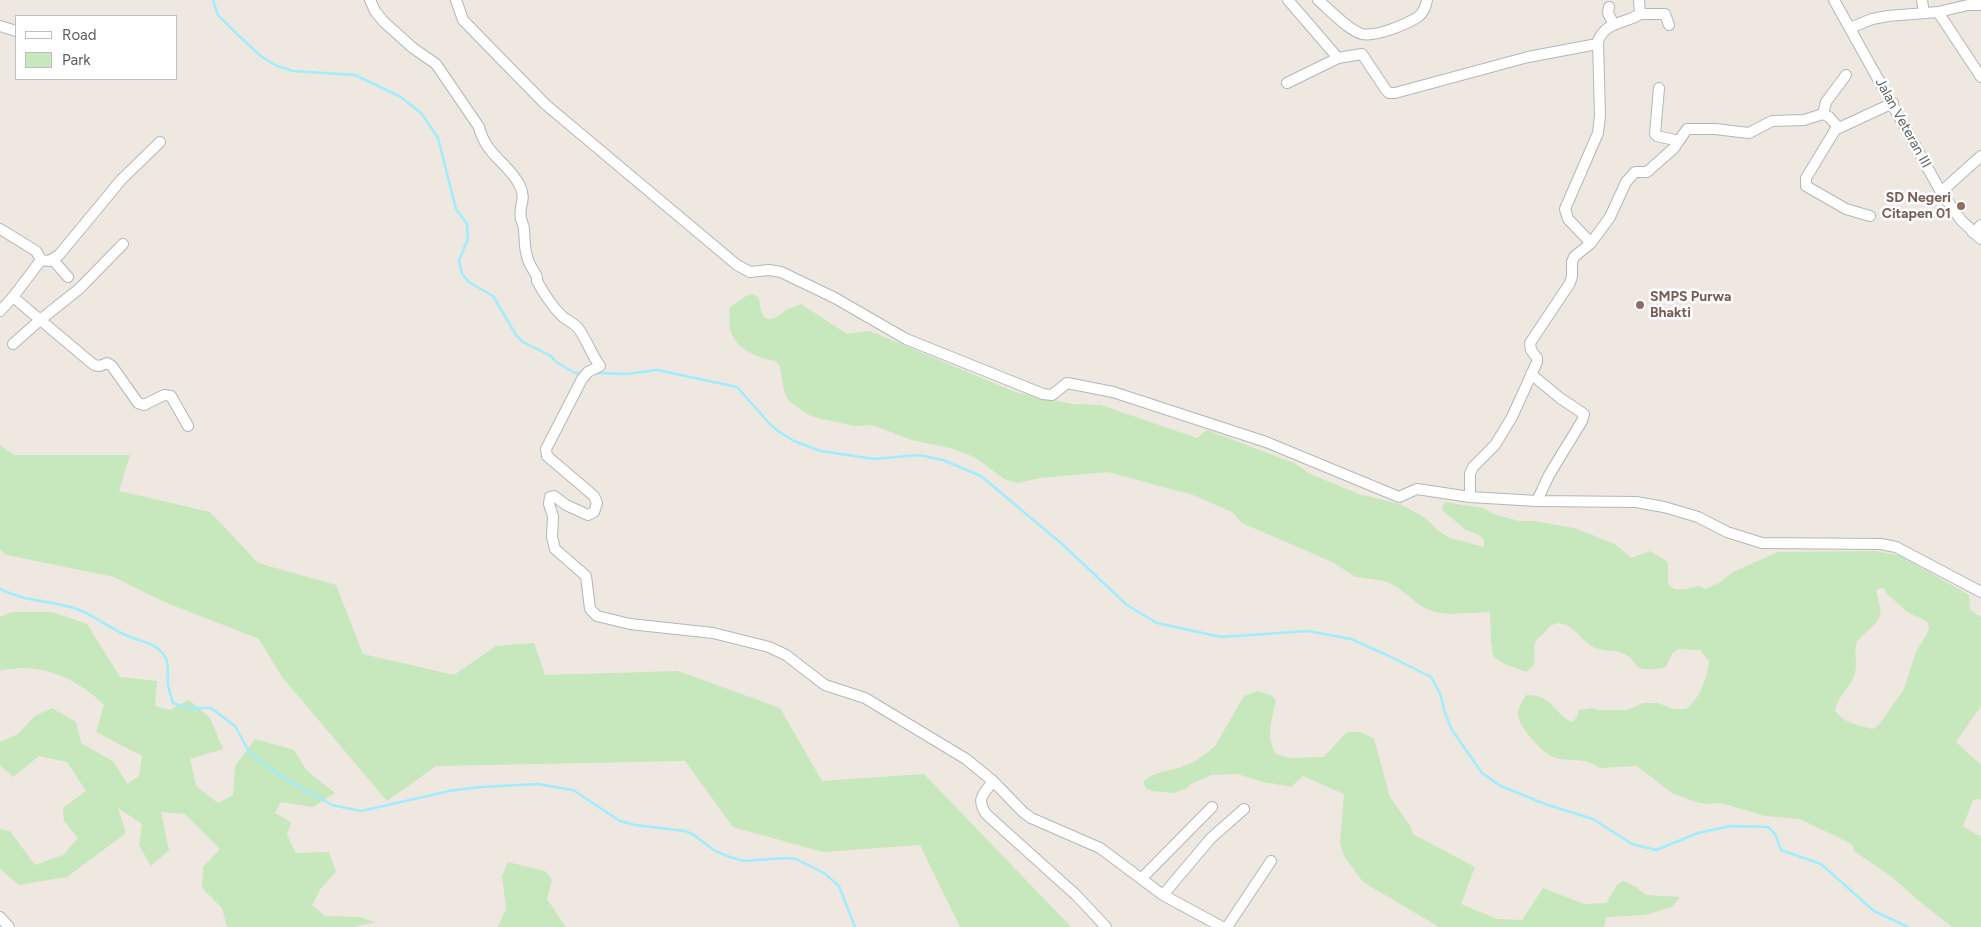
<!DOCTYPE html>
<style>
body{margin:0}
#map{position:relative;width:1981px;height:927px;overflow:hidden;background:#eee8e1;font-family:Figtree,sans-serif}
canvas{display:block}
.legend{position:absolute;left:15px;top:15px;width:162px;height:65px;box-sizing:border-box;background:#fff;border:1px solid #bdbfc1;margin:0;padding:6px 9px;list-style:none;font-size:15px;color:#5a6063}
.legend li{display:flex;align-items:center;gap:10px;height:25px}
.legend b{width:25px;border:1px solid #bdbfc1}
</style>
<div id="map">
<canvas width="1981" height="927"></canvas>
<ul class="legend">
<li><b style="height:6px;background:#fff"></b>Road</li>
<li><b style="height:14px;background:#c7e7bc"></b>Park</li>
</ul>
</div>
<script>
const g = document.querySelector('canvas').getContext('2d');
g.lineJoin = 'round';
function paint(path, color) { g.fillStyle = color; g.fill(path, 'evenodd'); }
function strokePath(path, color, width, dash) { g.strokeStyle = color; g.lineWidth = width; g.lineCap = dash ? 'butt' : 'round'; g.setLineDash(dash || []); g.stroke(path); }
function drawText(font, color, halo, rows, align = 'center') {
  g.font = font + ' Figtree,sans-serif'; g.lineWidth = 5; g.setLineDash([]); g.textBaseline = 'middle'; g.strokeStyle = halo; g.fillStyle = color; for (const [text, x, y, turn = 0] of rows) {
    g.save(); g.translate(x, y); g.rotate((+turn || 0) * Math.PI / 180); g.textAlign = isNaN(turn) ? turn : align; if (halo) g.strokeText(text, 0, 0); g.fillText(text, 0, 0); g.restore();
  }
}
paint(new Path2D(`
 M753 294 759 298 761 312 765 318C777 321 779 314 788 309 792 307 797 306 801 304L847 334 870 331 1015 392 1072 404 1101 405 1197 438 1207 430 1294 463 1310 474 1359 494 1402 505 1427 519 1437 530 1450 538 1484 547V540L1479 535 1466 530 1442 510 1444 502 1483 508 1496 515 1519 521H1534L1574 528 1615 544 1631 558 1650 551 1668 562V584C1677 594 1688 588 1699 586L1705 589 1719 583 1733 572 1778 552 1875 551 1899 555 1969 595 1970 610 1981 617V706L1956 742 1981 765V799L1973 800 1963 826 1981 837V927H1952L1919 901 1892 877 1854 851 1852 844 1800 819 1765 816 1721 803 1706 804 1693 801 1672 793 1637 766 1600 768C1583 756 1573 763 1556 758 1543 755 1521 729 1518 716 1517 708 1523 701 1526 695 1555 695 1554 715 1572 722L1577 717 1579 710 1592 708 1598 710H1628L1643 703H1658L1672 709H1686C1700 699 1707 678 1709 661L1700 650 1678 649 1672 654 1666 667C1658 669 1644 672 1637 666 1633 662 1631 657 1626 655 1615 648 1601 653 1590 645 1579 637 1568 617 1552 625 1549 626 1546 630 1544 633 1541 635 1538 638 1536 641 1530 654 1542 662 1526 672L1505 664 1493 656 1491 641 1490 612 1448 614 1434 612 1420 605 1397 587 1385 581 1356 577 1332 562 1242 523 1232 512 1193 495 1108 472 1039 478 1018 483 1004 479 976 458 954 449 912 440 872 425 854 426 814 417 807 414 789 401 785 395 780 367 776 361C757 358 734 349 730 328 729 322 730 315 729 308L746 296ZM1884 588 1887 594 1909 613 1927 621 1929 628 1927 634 1916 652 1904 689 1879 725 1873 729C1860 726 1842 723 1835 710 1838 696 1851 687 1855 673 1858 663 1853 649 1857 642 1862 634 1878 624 1880 616 1882 607 1876 598 1877 589Z
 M0 445 14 455H130L119 491 210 512 258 563 336 585 363 654 454 675 496 646 534 643 545 675 678 671 780 708 822 781 924 774 1071 927H960L920 845 823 852 733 827 685 761 436 766 387 801 282 677 259 639 162 601 114 577 7 555 0 550Z
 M12 612H52L87 624 120 677 157 681 155 706 170 710 189 700 210 718 223 749 190 759 196 786 218 803 233 795 235 766 255 739 294 750 307 771 335 793 313 807 281 802 275 813 291 822 287 835 296 853 329 852 336 872 321 888 312 905 325 916 360 917 376 922 353 927H227L222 908 202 888 203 867 220 849 185 814 161 812 169 850 151 866 139 845 142 824 118 808 126 833 67 877 19 885 0 869V829L10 831 35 865 63 855 78 838 64 821 63 808 86 791 67 762 39 756 13 777 0 765V742L18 734 35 716 52 708 76 722 81 743 114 762 127 784 139 776 142 756 96 732 104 705C77 678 38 661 0 671V617Z
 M1257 691 1271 695 1276 700C1272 718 1265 737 1276 754L1289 758 1324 757 1347 732H1361L1374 739 1390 797 1411 827 1413 834 1475 867 1461 904 1497 919 1522 920 1543 888 1584 904 1606 903 1617 885 1623 881 1636 887 1646 895 1680 897 1672 907 1645 915 1606 917 1604 927H1439L1363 882 1344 856 1340 843 1344 794 1303 776 1291 787 1264 782 1237 774 1212 775 1191 784 1186 789 1173 793 1152 791 1146 788 1143 782C1156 770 1169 772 1184 766 1196 762 1206 754 1215 746L1244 696Z
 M508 862 545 871 552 880 547 899 566 927H498L506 909 502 876Z`), '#c7e7bc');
strokePath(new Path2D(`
 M213 0 218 15 238 35 262 57 277 66 293 71 355 75 401 97 422 114 438 138 456 209 467 224 468 239 459 260 462 274 469 282 493 296 516 335 523 342 551 356 556 362 575 373H582
 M595 373 626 374 657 370 737 387 768 422 778 431 794 441 821 451 874 459 919 455 943 460 981 476 1062 544 1127 605 1157 623 1221 637 1308 631 1351 639 1387 655 1431 677 1440 693 1445 713 1452 730 1482 773 1501 786 1545 804 1593 819 1632 844 1656 850 1698 833 1731 826 1768 827 1775 834 1781 850 1821 864 1874 911 1908 927
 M0 589C27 602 47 600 74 608 95 615 108 628 128 636 141 642 155 642 164 655 170 663 167 675 168 685 169 691 171 697 173 703L188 708H211L235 726 249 752 260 761 284 778 332 805 361 811 454 790 482 787 538 784 573 790 620 821 635 825 685 831 694 835 715 851 730 857 744 861 785 858 796 859 824 873 839 886 855 927`), '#a0edff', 2.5);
const minor = new Path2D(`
 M370 0 375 11 384 22 413 48 436 64 479 127C486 156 509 163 520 186 527 201 518 205 521 219 522 223 524 225 524 230 525 239 524 247 527 256 528 264 534 270 537 277V281C544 294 552 306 562 316 567 321 573 322 578 328 587 340 591 354 600 366L588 372 582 379 546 449 547 456 594 496 597 503 594 512 588 515 566 505 554 496 550 497 549 504 553 516 552 537 555 549 586 576 590 609 597 616 630 624 713 633 769 647 786 655 825 685 865 698 966 759 993 781C983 795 976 798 986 814L1076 895 1106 927
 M456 0 463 20 545 104 737 265 750 272 769 270 781 272 835 298 906 339 1043 394 1052 395 1067 383 1113 392 1266 442 1399 497 1417 489 1470 497 1537 501 1636 502 1664 507 1698 517 1727 532 1762 543 1881 544 1896 547 1981 592
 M1318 0C1329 9 1349 31 1362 34 1376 37 1405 25 1418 17 1423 13 1426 6 1427 0
 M1834 0 1941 192 1961 220 1981 239
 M1922 0 1924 13
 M1609 7 1608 13 1613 23
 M1938 12 1981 77
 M1640 14H1665L1669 25
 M0 26 16 31
 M1850 28 1872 19 1888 16 1938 12 1968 5H1981
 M1338 58 1362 54 1386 90 1389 93H1395L1528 57 1597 44
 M1287 83 1338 58 1288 0
 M1659 88 1655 134 1657 136 1679 141
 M1823 114 1826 102 1846 75
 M1837 127 1806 178V186L1846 209 1870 216
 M1941 192 1981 156
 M0 229 36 251 41 260
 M1973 233 1981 225
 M1591 243 1568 219 1565 209 1598 133 1600 116 1598 41C1606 21 1625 24 1640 14L1639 0
 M41 260 49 261 59 255 121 180 160 142
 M53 260 68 277
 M13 297 94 365 100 366 107 363 112 366 138 403 144 405 164 395 171 396 188 426
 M0 311 13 297 41 260
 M13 344 40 320 79 289 123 244
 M1531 374 1560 398 1584 414 1582 421 1549 475 1537 501
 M1470 497V474L1473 467 1495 445 1512 417 1537 362V358L1531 350 1530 343 1570 283 1572 276V262L1574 257 1591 243 1610 217 1626 182 1635 172H1647L1674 148 1687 129H1715L1749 133 1772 121 1804 120 1823 114 1829 117 1839 128 1893 103
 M993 781 1023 812 1031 818 1100 848 1163 895 1222 927
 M1142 878 1212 807
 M1163 895 1211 838 1244 809
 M0 917 9 927
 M1227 927 1271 861`);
strokePath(minor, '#b2b7ba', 12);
strokePath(minor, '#fff', 10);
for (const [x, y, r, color] of [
 [1961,206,5,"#8d6e63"],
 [1640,305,5,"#8d6e63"]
]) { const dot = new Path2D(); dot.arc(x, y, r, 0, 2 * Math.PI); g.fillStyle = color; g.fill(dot); strokePath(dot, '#fff', 2); }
drawText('14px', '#5a6063', '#fff', [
 ["Jalan Veteran III",1903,123,61]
]);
drawText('bold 14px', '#785e54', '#fff', [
 ["SD Negeri",1951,198],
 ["Citapen 01",1951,214],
 ["SMPS Purwa",1650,297,"left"],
 ["Bhakti",1650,313,"left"]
], 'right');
</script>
